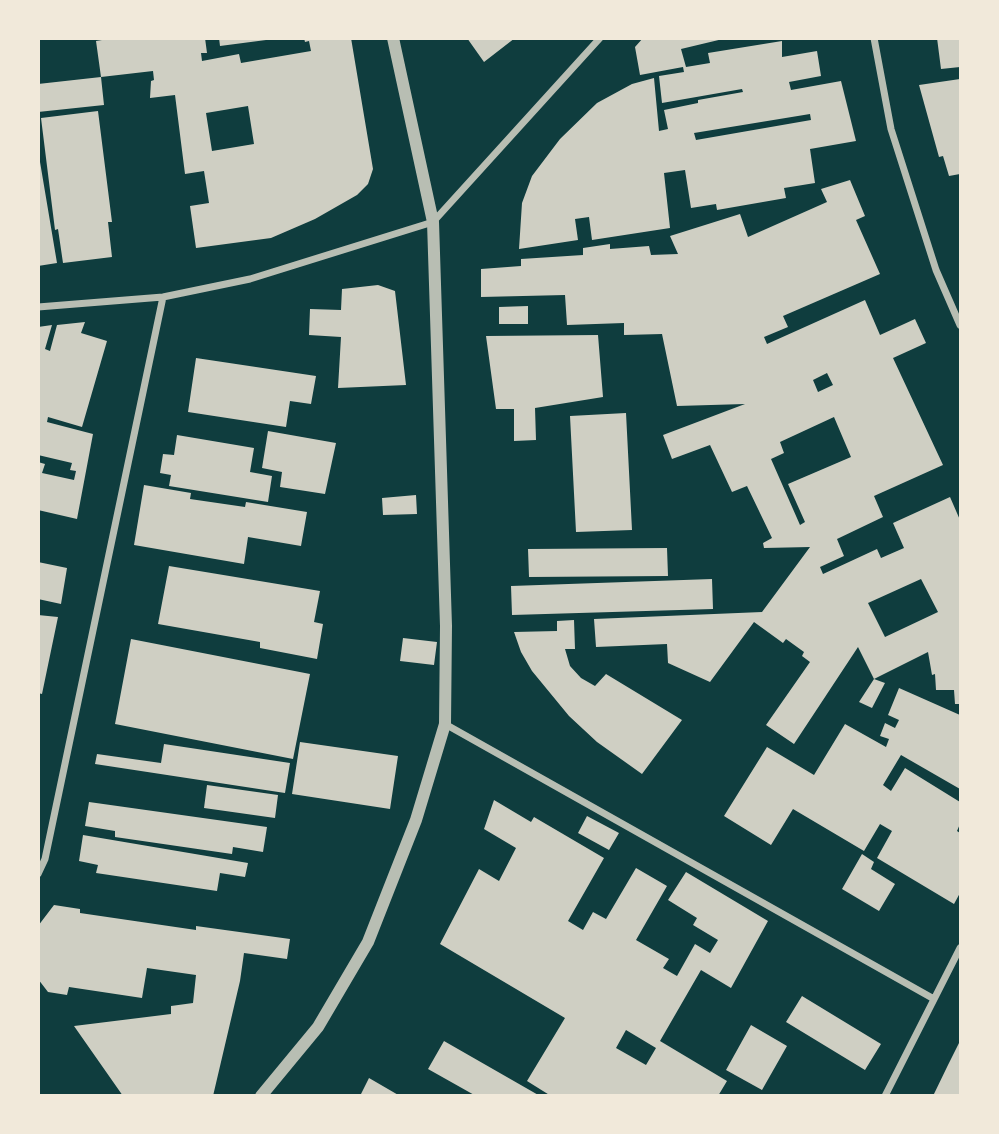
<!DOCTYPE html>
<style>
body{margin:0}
#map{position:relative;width:999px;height:1134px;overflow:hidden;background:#0f3d3e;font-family:"DM Sans",sans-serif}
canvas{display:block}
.frame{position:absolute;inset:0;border:40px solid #f1e9da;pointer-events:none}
</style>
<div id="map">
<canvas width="999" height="1134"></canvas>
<div class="frame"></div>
</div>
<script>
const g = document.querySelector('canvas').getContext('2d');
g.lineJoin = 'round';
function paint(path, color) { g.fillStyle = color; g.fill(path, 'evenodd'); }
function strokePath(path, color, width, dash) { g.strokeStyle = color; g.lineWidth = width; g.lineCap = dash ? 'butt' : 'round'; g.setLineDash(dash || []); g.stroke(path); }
paint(new Path2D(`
 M114 38H205L207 53H201L202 61 239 54 241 63 311 51 309 41 305 42 304 38H351L373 169 368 184 357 195 315 219 271 238 196 248 190 206 209 203 204 171 185 174 175 95 150 98 151 81 154 80 153 71 101 77 104 105 38 112V84L101 77 96 41ZM248 106 254 144 212 151 206 113Z
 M219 38H266V40L220 46Z
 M467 38H515L484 62Z
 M643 38H727L681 49 686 67 710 63 708 53 782 41V57L817 51 821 76 789 82 791 90 841 81 856 141 810 149 815 183 784 188 786 198 717 210 716 204 691 208 685 170 664 173 670 228 592 240 589 217 575 219 578 240 519 249 522 203 532 176 560 139 597 103 632 84 654 78 659 131 668 129 664 110 698 103V100L743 92 742 89 662 103 659 76 684 72 683 67 640 75 635 47ZM810 114 811 120 696 140 694 133Z
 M937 38H960V67L941 69Z
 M960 79V174L949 176 943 156 939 157 919 85Z
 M98 111 112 222H108L112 257 63 263 58 229 55 230 41 118Z
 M38 150 57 263 38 266Z
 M850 180 865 216 856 220 880 274 783 316 788 327 764 337 767 344 865 300 880 335 915 319 926 343 893 358 943 465 874 496 883 517 837 539 844 556 820 567 823 574 877 549 881 558 904 548 893 523 950 497 960 520V704H955L954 690H936L935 674 932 675 928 652 874 679 885 683 872 708 859 702 874 679 858 647 794 744 766 725 810 662 802 656 804 652 786 639 783 643 754 622 710 682 668 663 667 644 596 647 594 619 762 612 810 547 764 548 763 543 772 538 747 486 732 492 710 445 672 459 663 435 745 404 677 406 662 334 624 335V323L567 325 565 295 481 297V269L521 266V259L583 255V248L610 244V249L649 246 651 255 678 254 670 236 740 214 748 237 827 202 821 189ZM827 373 833 385 818 392 813 380ZM834 417 851 457 788 484 805 522 800 525 771 459 784 453 780 442ZM921 579 938 612 885 637 868 603Z
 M378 285 395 291 406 385 338 388 341 337 309 335 310 309 341 310 342 289Z
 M528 306V324H499V307Z
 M85 322 81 333 107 341 82 427 48 417 47 422 93 434 77 519 38 510V462L45 464 42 473 74 480 76 471 70 470 72 463 38 455V327L52 325 45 349 50 351 57 325Z
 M598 335 603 397 535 408 536 440 514 441V409H496L486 336Z
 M196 358 316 376 311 404 290 401 286 427 188 412Z
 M626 413 632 530 576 532 570 416Z
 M268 431 336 443 325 494 280 487 282 472 262 468Z
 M177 435 254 448 250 472 272 476 268 502 169 486 171 475 160 473 163 454 174 455Z
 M144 485 191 493 190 499 245 507 246 502 307 512 301 546 248 537 244 564 134 545Z
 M416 495 417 514 383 515 382 498Z
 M667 548 668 576 529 577 528 549Z
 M38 562 67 568 61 604 38 599Z
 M169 566 320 591 314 622 323 624 317 659 260 648V642L158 624Z
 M712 579 713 609 512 615 511 586Z
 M38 615 58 617 42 694 38 693Z
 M574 620 575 649H565L570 666 581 678 595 686 606 674 682 720 642 774 597 742 569 716 532 671 521 652 514 632 557 631V621Z
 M403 638 437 642 434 665 400 661Z
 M131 639 310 674 293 759 115 724Z
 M899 688 960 715V789L901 755 883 785 891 791 905 768 960 802V824L957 831 960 833V893L954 904 877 858 892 831 880 824 864 851 793 809 771 845 724 816 767 747 814 775 845 724 886 747 889 739 880 736 885 723 895 728 899 720 888 715Z
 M300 742 398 756 390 809 292 794Z
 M164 744 290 763 285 793 95 764 97 754 161 763Z
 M207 785 278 795 275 818 204 808Z
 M494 800 531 822 534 817 604 858 568 921 583 930 593 912 606 919 636 868 667 886 636 940 669 959 663 968 677 976 695 944 710 953 718 940 693 925 697 918 668 900 686 872 768 921 731 988 701 970 660 1041 727 1081 718 1096H551L527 1081 565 1018 440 944 479 869 499 881 516 848 484 829ZM626 1030 656 1048 646 1065 616 1048Z
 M89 802 267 827 263 852 233 847 232 854 115 837V831L85 826Z
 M587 816 619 833 609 850 578 833Z
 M83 835 248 863 245 877 220 873 217 891 96 873 98 865 79 861Z
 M862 854 874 862 871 869 895 884 879 911 842 889Z
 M54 905 80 909V913L196 930V926L290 939 287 959 244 953 240 981 213 1096H123L74 1026 171 1014V1006L193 1003 196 975 147 968 142 998 69 987 67 995 48 992 38 979V926Z
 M802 996 881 1044 865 1070 786 1022Z
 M751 1025 787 1046 762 1090 726 1070Z
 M444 1041 540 1096H476L428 1069Z
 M960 1041V1096H933L948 1065Z
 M369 1078 400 1096H360Z`), '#cfcfc3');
strokePath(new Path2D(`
 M874 38 891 129 936 270 960 325
 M38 307 163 297 250 279 433 222 600 38
 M445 724 934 999
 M38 874 45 859 163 297
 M885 1096 960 948`), '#b8beb3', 7);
strokePath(new Path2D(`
 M261 1096 318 1027 368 942 416 820 445 724 446 626 433 222 393 38`), '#b8beb3', 12);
</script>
